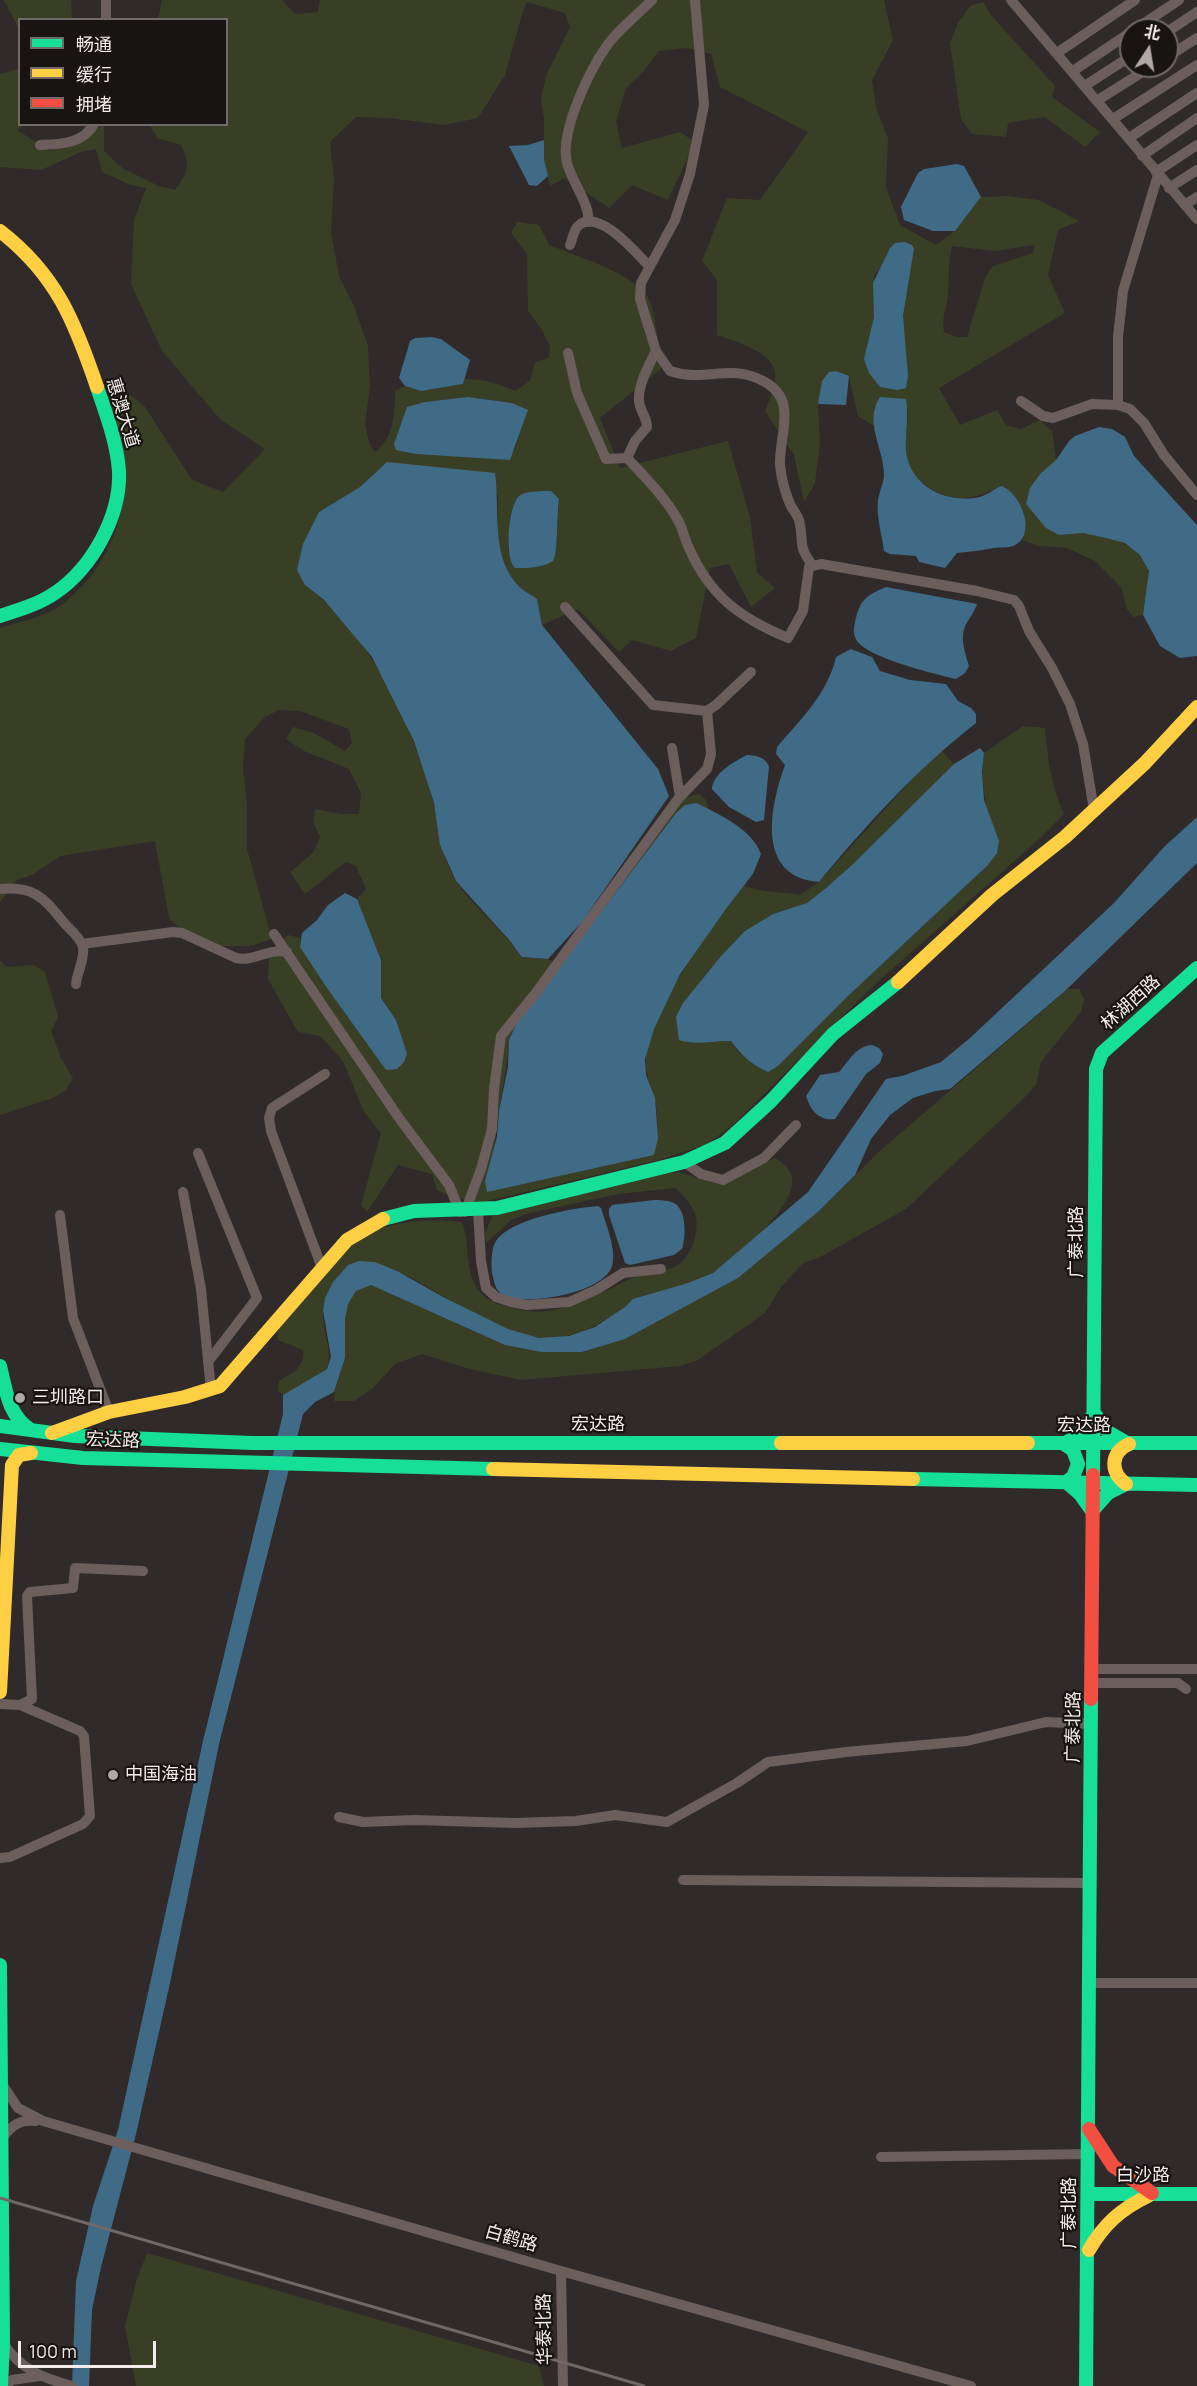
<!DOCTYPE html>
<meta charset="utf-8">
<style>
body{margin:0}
#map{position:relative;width:1197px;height:2386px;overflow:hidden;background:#302b2a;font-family:Manrope,"Noto Sans SC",sans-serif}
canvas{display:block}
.legend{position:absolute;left:18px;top:18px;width:210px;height:108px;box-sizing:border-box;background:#181412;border:2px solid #706a68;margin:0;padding:8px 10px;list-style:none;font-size:18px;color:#f3ecea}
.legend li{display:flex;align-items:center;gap:12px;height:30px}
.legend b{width:30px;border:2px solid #706a68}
.north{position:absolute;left:1119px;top:18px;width:60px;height:60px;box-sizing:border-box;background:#181412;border:2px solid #706a68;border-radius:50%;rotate:12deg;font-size:16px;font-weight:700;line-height:24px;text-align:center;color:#f3ecea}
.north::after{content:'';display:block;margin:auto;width:21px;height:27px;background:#afa8a7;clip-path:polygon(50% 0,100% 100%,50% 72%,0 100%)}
.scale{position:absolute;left:18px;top:2341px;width:138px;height:27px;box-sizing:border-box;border:3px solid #f3ecea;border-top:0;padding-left:8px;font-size:18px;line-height:21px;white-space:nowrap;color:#f3ecea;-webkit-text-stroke:4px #181412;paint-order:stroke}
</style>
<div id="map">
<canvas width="1197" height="2386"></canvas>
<ul class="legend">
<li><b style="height:8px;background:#16e098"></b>畅通</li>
<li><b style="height:8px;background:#ffcf43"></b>缓行</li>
<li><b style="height:8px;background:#f24e42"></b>拥堵</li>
</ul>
<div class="north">北</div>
<div class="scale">100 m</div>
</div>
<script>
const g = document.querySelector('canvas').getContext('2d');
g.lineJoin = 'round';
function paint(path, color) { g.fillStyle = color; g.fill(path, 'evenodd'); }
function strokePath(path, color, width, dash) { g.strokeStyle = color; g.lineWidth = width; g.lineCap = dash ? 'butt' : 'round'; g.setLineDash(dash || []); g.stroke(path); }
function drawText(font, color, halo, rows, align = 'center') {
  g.font = font + ' Manrope,"Noto Sans SC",sans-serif'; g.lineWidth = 4.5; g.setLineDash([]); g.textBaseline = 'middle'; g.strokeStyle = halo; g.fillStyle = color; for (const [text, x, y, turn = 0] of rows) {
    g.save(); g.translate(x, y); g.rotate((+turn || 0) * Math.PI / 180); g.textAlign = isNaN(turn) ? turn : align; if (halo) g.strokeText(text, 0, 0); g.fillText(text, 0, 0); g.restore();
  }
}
paint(new Path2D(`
 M4 0H71L72 19 20 20 18 27Z
 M162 0H282L295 14 318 12 320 0H884L893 40 872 80 876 108 888 138 886 187 900 225 936 245 955 231 981 197 1008 196 1039 200 1079 221 1058 230 1048 275 1065 313 939 388 960 425 997 410 1006 425 1021 429 1040 420 1052 431 1056 460C1040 473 1031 484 1026 504L1059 535C1067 534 1075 533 1082 533 1104 533 1148 547 1149 573 1149 586 1145 602 1143 615L1133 617 1127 609 1121 587 1095 561 1067 548 1039 546 1022 540 1026 528 1001 486C972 501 950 504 923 483 920 481 915 478 913 474 902 456 907 429 908 410L874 406V426L858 416 849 376 822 381 818 407 820 442 815 483 804 502 794 455 765 411C769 401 774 390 775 380 780 353 736 342 717 335V280L702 261 727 198 760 200 808 132 720 87 711 54 686 48 659 51 643 72 626 88 616 122 622 148 680 132 695 142 668 200 632 185 609 208 565 178 550 186 544 159V119L541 98 546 76 570 27 565 13 527 2 523 11 505 75 478 118 444 125 389 118 356 117 330 142 334 180 331 232 339 276 354 306 368 346 370 386 365 425 370 445 375 452C394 438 395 413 395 391L405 386 421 391 463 384 464 379C484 379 498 383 515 391L530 381 535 362 549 358 550 346 542 330 528 311 527 254 511 233 517 222 539 225 549 245C575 256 631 272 647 296 656 310 659 352 661 369L600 418 620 468 728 441 750 517 757 573 775 588 751 607 729 564 710 568 696 638 671 651 632 640 619 652 578 609 542 625 537 599C530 594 523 590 517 585 494 563 498 523 498 494L380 468 360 487 319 512 305 585C370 635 413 723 433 802 441 831 439 853 456 881 473 907 503 930 522 957L548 959 555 963 682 799 699 794 706 800 708 809 696 803 685 805 509 1040C508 1065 502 1087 499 1111 496 1136 494 1158 485 1181L658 1138C657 1125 658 1110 654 1097 651 1084 645 1075 646 1061 646 1013 714 923 744 885 759 893 782 891 800 895L819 882 916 775 942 751 954 764 853 864 826 888 807 903 773 914 745 931 721 956 702 979 687 1043 715 1040 731 1041 739 1053 778 1066 848 996 988 865 999 841C985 812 980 784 984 753L1023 726 1045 728C1048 761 1051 784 1064 814L1037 841 873 986 736 1122 708 1144 659 1160 483 1202 455 1198 437 1190 432 1174 398 1165 367 1212 361 1205 381 1133 364 1112 343 1061 320 1036 298 1032 268 979 269 952 288 935 300 938V947L407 1053 396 1020 381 998V960L357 899 366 889 356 866 346 862 305 894 290 872 313 853 320 837 313 822 315 809 341 814H359L361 793 349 769 304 751 286 739 293 727 314 733 345 751 352 743 349 729 300 711 279 710 265 717 245 739 243 767 247 806V849L272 939 251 946H220L180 928 169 918 155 841 60 856 32 875 17 880 0 902V628C18 622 41 618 57 608 95 583 127 529 122 482 120 454 110 427 112 399L118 393 129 394 145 407 192 480 223 492 265 449 220 419 162 351 131 284 134 220 146 188 131 185 102 172 96 149 81 152 41 170 0 167V74L18 69 19 50 20 124 23 125 17 130 50 151 104 125V151L122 168 159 186 175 190C188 172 191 166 181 145L157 138 150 125 226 124V20L158 19ZM1034 245 1033 253 993 266 985 278 967 337H956L944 332C941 318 947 308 948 294 949 278 948 262 952 246L995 251ZM914 249 903 316 864 359 874 317V276L880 268ZM468 397 512 403 527 411 514 452 425 402ZM542 491 559 499C558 509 558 555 553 560 548 564 538 566 531 568L508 552C509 537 508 500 523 494 529 492 536 492 542 491Z
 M983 2 990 14 1055 86 1052 97 1100 132 1085 147 1045 117 1008 123 1006 137 972 134 961 119 950 43 958 23 970 6Z
 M0 960 6 967 34 965 45 972 58 1017 51 1031 61 1058 73 1078 66 1090 53 1098 0 1115Z
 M1068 989H1079L1084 999 1081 1012 1041 1062 1036 1085 1022 1100 906 1209 820 1257 802 1264 781 1287 765 1313 698 1360 680 1366 521 1380 470 1369 422 1354 395 1364 373 1388 354 1401H334C334 1387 342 1374 344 1360 347 1342 339 1300 358 1290 362 1288 367 1287 371 1285L505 1345 541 1352H582L625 1339 738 1278 819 1211 881 1150Z
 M775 1158C808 1177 787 1202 769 1224 762 1233 751 1241 742 1248 733 1256 724 1265 715 1272 694 1286 662 1291 638 1298 630 1300 626 1307 620 1311 595 1327 570 1340 540 1338 494 1334 442 1292 401 1273 389 1267 361 1258 349 1265 337 1272 323 1298 323 1311 322 1332 333 1347 327 1369L283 1395 278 1391 279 1381C292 1373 305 1368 303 1350L278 1340 277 1331 347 1248C378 1221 422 1218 462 1222 471 1245 463 1277 483 1295 491 1303 502 1305 512 1308 556 1320 590 1298 628 1280 643 1273 662 1273 676 1266 691 1258 699 1233 696 1217 693 1205 684 1196 675 1188L619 1194 529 1213 511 1220 486 1243 485 1234 492 1216 518 1206 647 1176 679 1172 714 1183 725 1184Z
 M147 2253 539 2366 544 2386H136L125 2326 137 2279Z`), '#393f25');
paint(new Path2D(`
 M544 140V159L548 176 537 186 529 185 509 146 528 145Z
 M957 164 964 166 981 197 955 231H933L904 220 901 207 918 173 924 169Z
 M905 242 912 245 914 249 903 316 908 376 906 388 897 390 880 387 869 373 864 359 874 317 873 283 890 248 895 243Z
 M432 337 441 339 470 360 463 384 421 391 405 386 399 378 410 341 415 338Z
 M836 371 849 376 846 405 818 404 822 381 829 372Z
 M468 397 512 403 528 410 510 460 416 454 396 450 394 444 407 407 425 402Z
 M880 397 906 399C909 417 905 434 906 451 910 487 947 504 980 497 987 495 994 489 1001 486 1020 491 1039 536 1013 546 1008 548 1000 547 994 548 982 550 970 552 957 553L945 568 919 562 916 556 890 554 884 551C882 535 876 516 878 500 879 492 883 485 884 477 885 450 863 422 880 397Z
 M1099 427 1112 429 1125 437 1134 456 1197 525V656L1180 658 1160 646 1143 615 1149 571 1140 555 1125 543 1106 538 1083 533 1059 535 1046 528 1026 504 1030 488 1041 473 1056 460 1069 441 1075 436Z
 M387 462 495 473C500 509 491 552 515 582 520 589 530 594 537 599L542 625 658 769 669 796 582 922 548 959 522 957 510 941 456 881 440 845 434 803 414 741 372 657 324 600 305 585 297 570 303 544 319 512 360 487Z
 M542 491H551L559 499C557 510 558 556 553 561 543 568 527 568 515 568 504 557 508 507 519 496 525 491 535 492 542 491Z
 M886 587 977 604C974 613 969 618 965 626 960 639 965 653 969 666L965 673 956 679C935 674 869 658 857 641 852 634 854 626 856 618 861 598 868 595 886 587Z
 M851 649 872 657 880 671 910 680 946 684 958 701 971 708 976 714V723C917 769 866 825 819 882 755 877 770 806 785 765L776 754 777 747C801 719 828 693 836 657Z
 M980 748 984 753 982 772 984 800 999 841 997 853 988 865 848 996 778 1066 768 1072C752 1065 741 1055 731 1041 715 1040 694 1046 679 1040L676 1017 683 1003 721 956 745 931 773 914 807 903 826 888 853 864 954 764Z
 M747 755C757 756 764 756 769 766L764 820 756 822 729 807 712 789C713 773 734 762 747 755Z
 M696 803C719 814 752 829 761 854L753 874 728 906 680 974 654 1029 645 1059 646 1075 655 1098 658 1138 654 1155 487 1192 485 1181 497 1137 499 1111 508 1067 509 1040 517 1023 676 813 685 805Z
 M1197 817V863L1065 991 950 1089 935 1091 913 1098 890 1115 871 1139 855 1175 819 1211 738 1278 625 1339 582 1352H541L505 1345 371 1285 356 1291 348 1304 345 1319V1358L334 1392 315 1402 303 1414 219 1744 170 1983 136 2134 101 2267 92 2310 89 2386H72L76 2281 93 2206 118 2130 203 1741 283 1414V1395L327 1369 331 1357 323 1310 325 1298 333 1282 348 1265 359 1261 375 1262 399 1272 443 1297 508 1329 539 1338 569 1336 595 1327 625 1307 633 1299 688 1283 713 1273 808 1192 886 1079 902 1076 941 1062 970 1038 1114 903 1164 847Z
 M345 893 357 899 381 960V998L396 1020 407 1053 404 1062 397 1069 386 1070 327 988 300 947 302 933 317 920 328 905Z
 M872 1045 879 1048 883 1054 880 1063 866 1074 835 1119C819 1121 811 1111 806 1096L820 1075 839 1072C849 1061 856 1046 872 1045Z
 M654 1200C660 1200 668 1200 674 1203 687 1210 686 1238 682 1249L674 1255 630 1265 625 1263 609 1215V1209L612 1205Z
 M598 1206 601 1208C606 1225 617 1250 612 1266 604 1293 528 1306 504 1296 495 1291 494 1281 492 1273 491 1264 491 1249 496 1241 510 1219 573 1208 598 1206Z`), '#3f6b87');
strokePath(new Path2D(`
 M106 0V20
 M695 0 704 105 690 174 675 220 641 283 640 299 656 351 670 371C705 383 729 363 763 381 799 399 779 435 780 464 781 477 785 492 790 504 792 509 797 514 799 520 805 542 796 544 813 566
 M1011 0 1197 219
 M1134 30 1179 0
 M1167 32 1197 12
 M1057 53 1135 0
 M1167 57 1197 38
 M1073 71 1131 32
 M1086 85 1131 56
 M1098 100 1152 66
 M1113 119 1197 65
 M1129 138 1197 93
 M40 145C60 144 83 144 94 124
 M1142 156 1197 118
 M1156 172 1197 145
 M1169 188 1197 170
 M1185 205 1197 197
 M588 222C591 206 572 182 567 163 559 131 592 64 612 39 624 25 639 13 652 0
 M570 245C572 240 574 231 577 227 597 205 637 254 649 266
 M568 353 577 393 606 459 627 458 635 441 647 427C647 417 639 410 639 400 638 385 649 365 656 351
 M1021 401 1043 416 1053 418 1092 404 1118 405 1130 409 1144 423 1164 455 1197 495
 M1118 405V337L1123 291 1158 175
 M627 458C645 477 666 498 679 522 683 530 685 540 689 548 710 596 740 618 788 638L803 611 809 567 821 564 977 591 1014 600 1019 606 1029 631 1052 668 1070 704 1083 744 1094 810
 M565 607 653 705 707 711 716 705 751 672
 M672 748 680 797
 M0 889C37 886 44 899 66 925 72 931 81 939 83 947 85 959 77 972 76 984
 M274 934 399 1118 449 1185 460 1212
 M82 944 173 932 182 933 236 958C255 962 267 948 287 952
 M198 1153 257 1298 208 1362
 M684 1162 701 1174 723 1180 764 1158 796 1125
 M183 1192 201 1289 211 1390
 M478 1211 481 1261 486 1288 496 1297 511 1302 527 1305 569 1302 596 1290 623 1273 661 1269
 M465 1212 481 1169 492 1129 494 1089 501 1036 535 994 678 799 707 769 711 754 707 711
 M60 1215 73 1318 109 1412
 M322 1268 271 1131 269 1118 272 1108 325 1074
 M1092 1669H1197
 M1092 1683H1178L1186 1689
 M0 1704 20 1705 80 1731 84 1736 90 1816 83 1824 10 1857 0 1858
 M20 1705 32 1699 27 1596 30 1592 73 1588 75 1568 143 1571
 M339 1817 363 1822 414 1820 515 1823 576 1821 615 1815 667 1822 737 1783 768 1762 846 1752 967 1741 1046 1722 1091 1724
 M683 1880 1090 1883
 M1089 1983H1197
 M2 2084 18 2108 43 2121 561 2271 971 2386
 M3 2137C13 2124 20 2120 36 2121
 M881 2157 1088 2154
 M561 2271 563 2386
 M3 2343C21 2370 43 2378 72 2386
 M5 2386 12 2380 40 2376`), '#6b5e5d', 10);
strokePath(new Path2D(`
 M0 616C19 610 39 604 55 593 92 568 121 516 119 471 117 442 106 414 97 387
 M383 1219 414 1211 497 1208 684 1162 725 1143 771 1101 833 1034 898 982
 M0 1366C6 1390 8 1416 31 1430
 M1094 1413 1108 1432 1129 1444
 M0 1426 75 1436 252 1443H781
 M1028 1443H1197
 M1064 1444 1080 1434 1093 1415
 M1064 1444 1073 1450 1078 1464 1073 1477 1066 1482
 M0 1449 83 1458 493 1469
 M1093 1475 1096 1069 1102 1053 1197 968
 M913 1479 1197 1485
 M1066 1482 1080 1494 1092 1511 1108 1493 1126 1484
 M0 1965 3 2343 1 2386
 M1088 2194H1197
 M1086 2386 1091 1699`), '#16e098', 14);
strokePath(new Path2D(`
 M0 231C56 274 75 322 97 387
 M898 982 992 895 1065 837 1145 763 1197 707
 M52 1433 109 1412 185 1397 220 1386 347 1240 383 1219
 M781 1443H1028
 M493 1469 913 1479
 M1126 1484C1110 1472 1110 1453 1129 1444
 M0 1692 12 1465 19 1455 31 1453
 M1089 2250C1104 2224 1121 2209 1148 2196`), '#ffcf43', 14);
strokePath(new Path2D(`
 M1091 1699 1093 1475
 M1089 2129 1113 2166 1152 2193`), '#f24e42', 14);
strokePath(new Path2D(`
 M0 2198 644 2386`), '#706766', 3);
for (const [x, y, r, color] of [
 [20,1398,6,"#afa8a7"],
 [113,1775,6,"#afa8a7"]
]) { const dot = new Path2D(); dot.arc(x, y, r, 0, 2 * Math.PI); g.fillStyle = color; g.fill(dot); strokePath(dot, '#181412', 2); }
drawText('18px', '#f3ecea', '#181412', [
 ["惠澳大道",122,413,73],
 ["林湖西路",1131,1003,-42],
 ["广泰北路",1077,1242,-90],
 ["宏达路",598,1425],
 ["宏达路",1084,1426],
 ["宏达路",113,1441,2],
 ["广泰北路",1074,1727,-89],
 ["白沙路",1143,2176],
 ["广泰北路",1070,2213,-90],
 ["白鹤路",511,2239,16],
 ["华泰北路",545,2329,-91]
]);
drawText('18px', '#f3ecea', '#181412', [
 ["三圳路口",32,1398],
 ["中国海油",125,1775]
], 'left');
</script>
